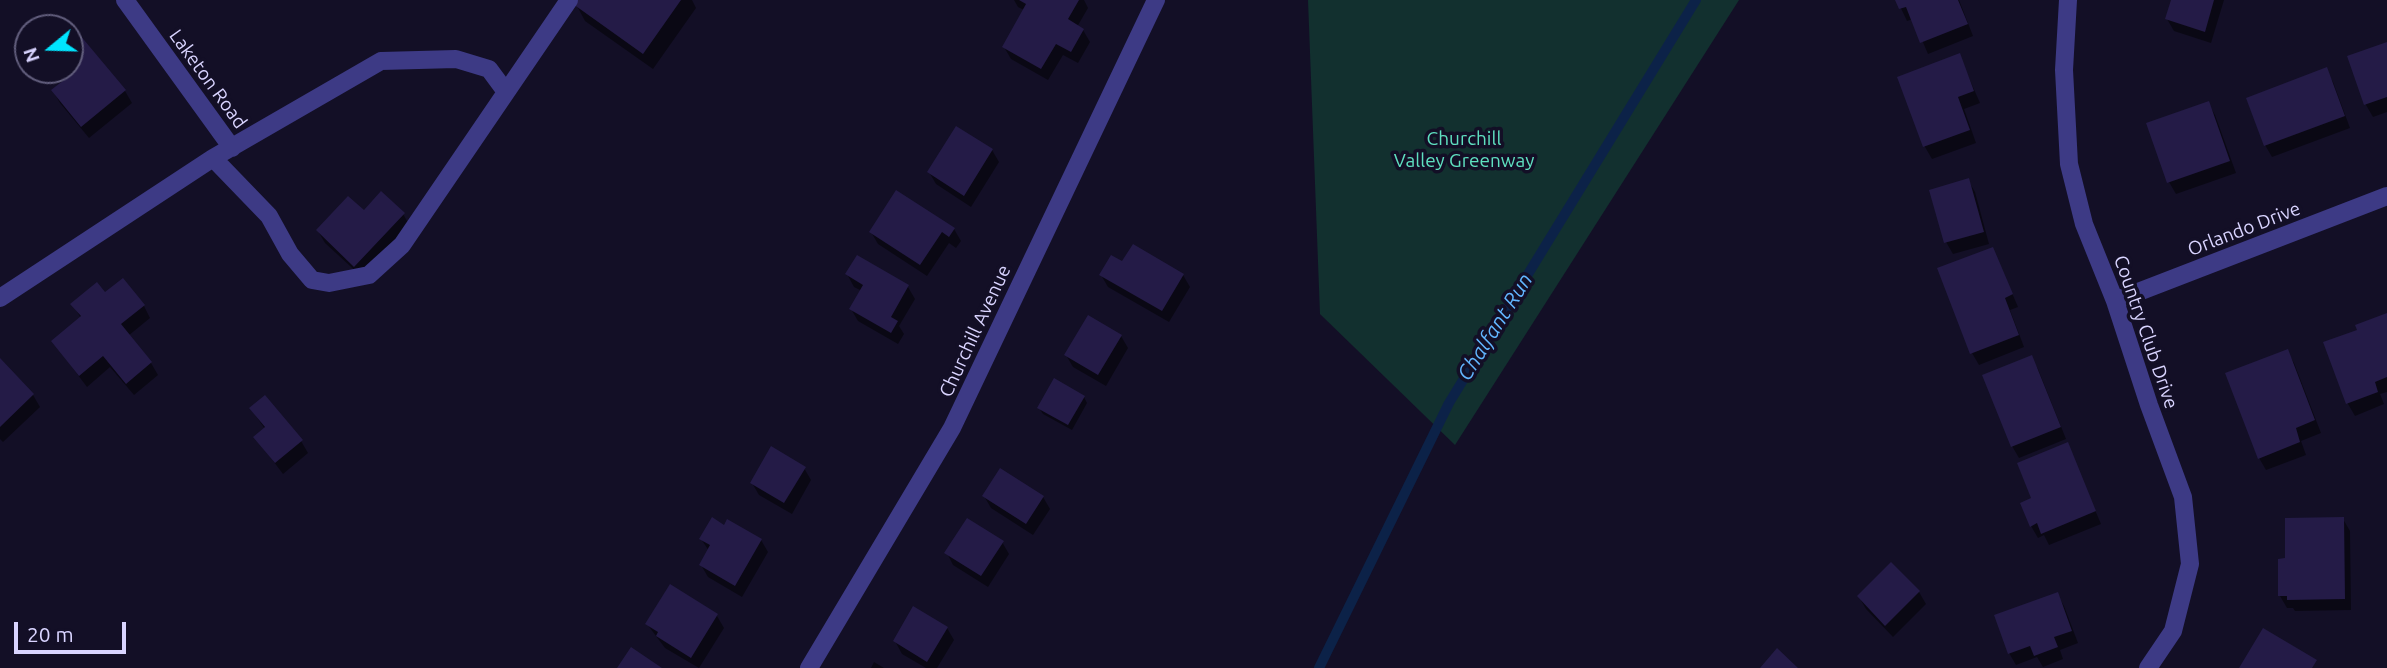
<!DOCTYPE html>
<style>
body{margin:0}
#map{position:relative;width:2387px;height:668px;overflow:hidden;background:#130f26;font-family:Ubuntu,sans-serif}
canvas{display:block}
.north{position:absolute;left:14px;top:14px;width:70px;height:70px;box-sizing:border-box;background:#130f26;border:2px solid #625e7d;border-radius:50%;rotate:251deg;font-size:19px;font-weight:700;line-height:28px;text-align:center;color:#d9d4ff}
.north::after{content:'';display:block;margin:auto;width:24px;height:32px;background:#00e5ff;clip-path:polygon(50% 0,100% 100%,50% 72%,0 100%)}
.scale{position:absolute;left:14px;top:622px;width:112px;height:32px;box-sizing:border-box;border:4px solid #d9d4ff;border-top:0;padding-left:9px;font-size:21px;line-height:24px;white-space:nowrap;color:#d9d4ff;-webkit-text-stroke:5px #130f26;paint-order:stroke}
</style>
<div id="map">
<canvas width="2387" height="668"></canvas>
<div class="north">N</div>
<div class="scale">20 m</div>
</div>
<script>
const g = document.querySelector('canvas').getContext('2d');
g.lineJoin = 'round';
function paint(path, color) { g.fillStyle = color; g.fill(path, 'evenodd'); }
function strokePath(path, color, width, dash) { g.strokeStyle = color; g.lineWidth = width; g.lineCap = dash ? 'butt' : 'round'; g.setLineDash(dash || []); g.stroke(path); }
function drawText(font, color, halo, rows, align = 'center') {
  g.font = font + ' Ubuntu,sans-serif'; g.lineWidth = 7; g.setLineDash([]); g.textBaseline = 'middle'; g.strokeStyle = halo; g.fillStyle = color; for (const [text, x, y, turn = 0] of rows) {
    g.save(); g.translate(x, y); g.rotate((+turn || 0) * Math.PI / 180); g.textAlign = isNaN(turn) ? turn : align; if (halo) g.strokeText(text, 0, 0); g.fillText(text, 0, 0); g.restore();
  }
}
paint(new Path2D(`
 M1308 0H1739L1455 445 1320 314Z`), '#12302f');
paint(new Path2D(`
 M579 0H692L696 8 653 69 585 21 576 4Z
 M1014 0H1084L1088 8 1077 27 1083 30 1090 42 1078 63 1063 55 1048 80 1011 59 1004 47 1024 10 1018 7Z
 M1897 0H1959L1973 36 1928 54 1913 19 1907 21Z
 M2173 0H2224L2211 43 2174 31 2167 19Z
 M69 25 125 91 132 103 89 138 60 103 53 91 65 82 55 70H70V28H65Z
 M2387 43V112L2373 117 2366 105 2349 57Z
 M1959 55 1980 103 1964 109 1976 143 1932 159 1925 147 1899 78Z
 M2326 70 2333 82 2350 128 2272 157 2265 145Z
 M2208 103 2215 115 2236 173 2176 194 2169 182Z
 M992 150 999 162 971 207 936 184 929 172Z
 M1968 180 1975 192 1989 244 1953 254 1946 242Z
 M364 212 403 214 410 226 362 277 325 243 318 231Z
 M954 229 961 241 956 248 949 243 927 276 878 244 871 232Z
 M1993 249 2018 307 2010 310 2024 347 1979 365 1972 353Z
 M1123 264 1183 275 1190 287 1169 322 1108 287 1101 275Z
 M847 274 908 287 915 299 899 326 904 334 898 344 858 321 851 309 862 291 854 287Z
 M105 294 144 306 150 318 128 336 151 363 158 375 134 395 110 367 87 387 53 342 81 318 72 304Z
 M2387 315V392L2380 394 2384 404 2355 416 2348 404 2326 343 2360 331Z
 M1121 336 1128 348 1106 386 1073 367 1066 355Z
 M2287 351 2294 363 2321 433 2301 441 2306 455 2266 470 2259 458Z
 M2031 358 2038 369 2066 439 2019 458 2012 446Z
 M0 361 33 395 40 407 3 442 0 439Z
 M1084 397 1087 403 1072 430 1043 414 1039 408Z
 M251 409 301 441 308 453 283 474 255 437 265 429Z
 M2067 444 2101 524 2049 545 2044 535 2038 538 2031 526 2033 499Z
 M804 468 811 480 792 514 759 495 752 483Z
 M984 496 1043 497 1050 509 1033 535 991 508Z
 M2343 519 2350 531 2351 610 2295 611 2293 608H2287L2280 596 2287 560Z
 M725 527 761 540 768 552 742 597 708 577 701 565 709 551 701 539Z
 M1002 542 1009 554 988 587 953 565 947 553Z
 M1891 564 1919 592 1926 604 1893 637 1866 609 1859 597Z
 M2057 594 2064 606 2078 643 2060 650 2063 659 2043 667 2037 657 2016 665 2009 653Z
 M717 616 724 628 699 668 665 648 647 624Z
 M947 628 954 640 937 668H926L902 654 895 641Z
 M874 662 884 668H871Z`), '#0007');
strokePath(new Path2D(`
 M1319 668 1449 403 1696 0`), '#0c2248', 10);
paint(new Path2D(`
 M576 0H681L643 54 573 4Z
 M1019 0H1079L1068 19 1084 29 1071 52 1056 44 1041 69 1002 47 1026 4Z
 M1895 0H1958L1968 24 1920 43 1906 7 1899 9Z
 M2171 0H2214L2205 32 2165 19Z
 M69 22 126 90 81 127 51 90 64 80 56 70H70V28H62Z
 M2387 42V97L2364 105 2347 56Z
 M1960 53 1974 91 1958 97 1970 130 1923 147 1897 77Z
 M2327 67 2345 116 2264 146 2246 98Z
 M2209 101 2230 161 2167 183 2146 123Z
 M956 126 993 149 964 196 927 172Z
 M1969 178 1984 232 1944 243 1929 190Z
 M896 190 955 228 949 237 942 232 920 265 869 232Z
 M381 191 405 213 354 267 316 230 348 196 364 210Z
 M1133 244 1184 274 1162 311 1099 275 1111 255 1122 261Z
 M1993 247 2013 294 2005 298 2019 335 1970 354 1937 268Z
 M857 255 909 285 891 317 898 321 891 333 849 309 863 285 845 274Z
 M123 278 145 305 121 324 152 362 126 384 103 356 79 376 51 341 81 316 70 304 97 282 105 292Z
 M2387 313V377L2375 382 2378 392 2346 404 2323 342 2357 330 2355 325Z
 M1088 315 1122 335 1098 375 1064 355Z
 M2288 349 2315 420 2296 428 2300 442 2258 459 2225 373Z
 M2032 355 2061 427 2011 447 1982 375Z
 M0 358 34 394 0 427Z
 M1054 378 1085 396 1068 425 1037 408Z
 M265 395 303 440 275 463 253 437 265 427 249 408Z
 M2068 442 2096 511 2041 534 2037 523 2030 527 2020 503 2031 498 2017 463Z
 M771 446 806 467 784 503 750 483Z
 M1000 468 1044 496 1026 524 982 496Z
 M712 517 724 525 727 519 762 539 735 586 699 565 710 545 699 539Z
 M2344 517 2345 599 2287 600V596H2278V559L2285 558V518Z
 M967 518 1004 541 981 576 944 553Z
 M1891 562 1920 591 1885 626 1857 596Z
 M670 584 718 614 691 658 656 636 658 632 645 624Z
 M2058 592 2072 631 2054 637 2058 647 2034 656 2030 646 2008 654 1994 615Z
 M913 606 948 627 927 662 893 641Z
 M2263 628 2317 660 2312 668H2239Z
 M631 647 662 668H617Z
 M1777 648 1798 668H1760Z`), '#241b47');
strokePath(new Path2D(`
 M125 0 232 148
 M2068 0 2064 70 2069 164 2084 224 2115 301 2149 405 2183 497 2190 564 2173 631 2148 668
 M213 158 269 216 290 254 312 280 329 283 369 275 402 245 569 0
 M0 298 213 158 381 61 456 59 489 69 506 92
 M2115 301 2387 196
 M809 668 952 428 1156 0`), '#3d3a85', 18);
drawText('19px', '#d9d4ff', '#130f26', [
 ["Laketon Road",208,79,54],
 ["Orlando Drive",2244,229,-21],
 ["Churchill Avenue",975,331,-65],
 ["Country Club Drive",2146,332,71]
]);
drawText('19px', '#5fe0c0', '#130f26', [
 ["Churchill",1464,139],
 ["Valley Greenway",1464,161]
]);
drawText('italic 21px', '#62b6ff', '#130f26', [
 ["Chalfant Run",1495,327,-58]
]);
</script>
